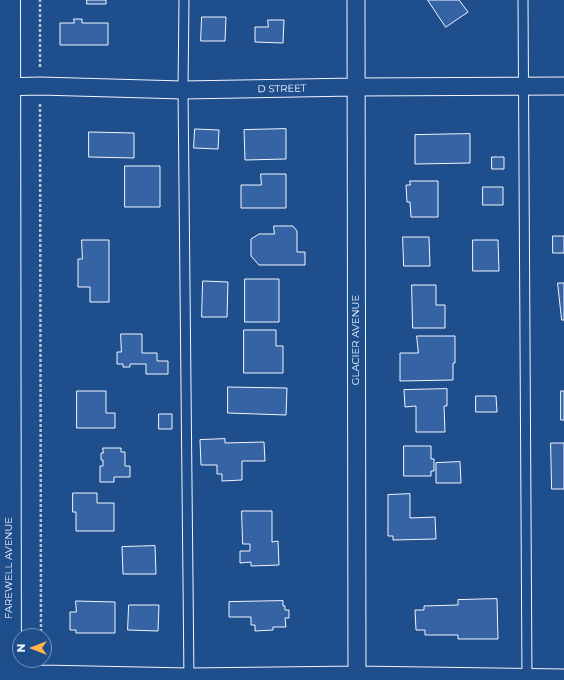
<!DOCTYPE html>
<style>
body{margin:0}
#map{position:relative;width:564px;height:680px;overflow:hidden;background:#1f4e8c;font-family:Montserrat,sans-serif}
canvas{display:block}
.north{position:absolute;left:12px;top:628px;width:40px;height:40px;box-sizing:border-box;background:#1f4e8c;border:1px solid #7391ba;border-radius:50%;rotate:270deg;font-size:11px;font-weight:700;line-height:16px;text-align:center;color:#f2f6ff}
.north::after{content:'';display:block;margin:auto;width:14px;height:18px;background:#ffb74d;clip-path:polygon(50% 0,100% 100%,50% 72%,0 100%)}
</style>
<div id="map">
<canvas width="564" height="680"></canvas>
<div class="north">N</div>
</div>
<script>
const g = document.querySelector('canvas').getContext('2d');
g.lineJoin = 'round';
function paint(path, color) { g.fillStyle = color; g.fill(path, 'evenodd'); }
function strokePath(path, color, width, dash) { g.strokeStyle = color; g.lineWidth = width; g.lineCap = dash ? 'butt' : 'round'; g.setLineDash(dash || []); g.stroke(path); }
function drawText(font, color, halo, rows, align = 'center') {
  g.font = font + ' Montserrat,sans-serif'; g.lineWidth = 3; g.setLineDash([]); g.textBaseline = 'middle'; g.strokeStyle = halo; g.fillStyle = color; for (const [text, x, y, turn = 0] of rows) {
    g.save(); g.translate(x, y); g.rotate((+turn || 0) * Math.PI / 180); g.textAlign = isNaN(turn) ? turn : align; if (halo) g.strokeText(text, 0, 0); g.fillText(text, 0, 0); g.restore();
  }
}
const building = new Path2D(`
 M87 0H106V4H87Z
 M428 0H459L468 12 446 27Z
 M202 17H226L225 41H201Z
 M74 19H82V23H108V45H60V23H74Z
 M268 20H284L283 43 255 42V27H268Z
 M195 129 219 130 218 149 194 148Z
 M286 129V159L245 160 244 130Z
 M89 132 134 133V158L89 157Z
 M470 134V163L415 164V135Z
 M492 157H504V169H492Z
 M125 166H160V207H125Z
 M261 174H286V208H241V185H261Z
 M410 181H438V217H411L410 202H407L406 185H410Z
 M483 187H503V205H483Z
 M274 226H293L297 231V252H305V265H259L251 256V239L259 234H274Z
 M553 236H564V253H553Z
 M403 237H429L430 266H404Z
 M82 240H109V302H90V287H78V259H82Z
 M473 240H498L499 271H473Z
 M245 279H279V322H245Z
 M203 281 228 282 227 317H202Z
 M558 283H564V320H562Z
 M412 285H436V305H445V328H413Z
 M244 330H276V346H283V373H244Z
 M121 334H142V353H157V361H168V374H146V364H130V367H123V364H117V352H121Z
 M417 336H455V363H453V380L400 381V353H418Z
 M228 387 287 388 286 415 228 413Z
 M447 389V406H444L445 432H416V406L405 407 404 390Z
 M77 391H106V413H115V428H77Z
 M561 391H564V420H561Z
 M476 396H496L497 412H476Z
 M159 414H172V429H159Z
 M225 439V443L264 442 265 461H242V480L222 481V474H217V465H201L200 440Z
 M551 443H564V489H552Z
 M404 446H431V459H434V471H431V476H404Z
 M103 448H121V452H125V466H130V477H114V482H100V466H103V460H101V453H103Z
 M460 462 461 483H436V463Z
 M73 493H97V503H114V531H76V512H73Z
 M410 494V518L435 517 436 539 393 540V536H388V495Z
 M242 511H272V542L278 541 279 565 251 566V562L240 563V551H250V544H243Z
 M155 546 156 574H123L122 547Z
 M497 599 498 639H458V635H425V630H416L415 610H424V606L458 605V600Z
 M76 601 115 602V633H76V630H70V612H76Z
 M283 601V606H285V610H289V618H285L286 627H273V630L255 631V625H251V617H229V602Z
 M129 605H159L158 631 128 630Z`);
paint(building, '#3563a3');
strokePath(building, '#f2f6ff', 1);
const service = new Path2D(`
 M184 0 183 90 189 680
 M523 0 527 680`);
const minor = new Path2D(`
 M356 0 357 680
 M0 87 40 86 183 90 355 87 564 86
 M10 672 41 674 189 677 357 675 564 678`);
const tertiary = new Path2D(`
 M9 0 10 680`);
strokePath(service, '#f2f6ff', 11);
strokePath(minor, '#f2f6ff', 19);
strokePath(tertiary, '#f2f6ff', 24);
strokePath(new Path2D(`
 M40 67V0
 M40 104 41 636`), '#b3c4dc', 2.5, [3, 2]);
strokePath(service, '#1f4e8c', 9);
strokePath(minor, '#1f4e8c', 17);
strokePath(tertiary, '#1f4e8c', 22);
drawText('10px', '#f2f6ff', '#1f4e8c', [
 ["D STREET",282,89,-1],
 ["GLACIER AVENUE",356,340,-90],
 ["FAREWELL AVENUE",9,568,-90]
]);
</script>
